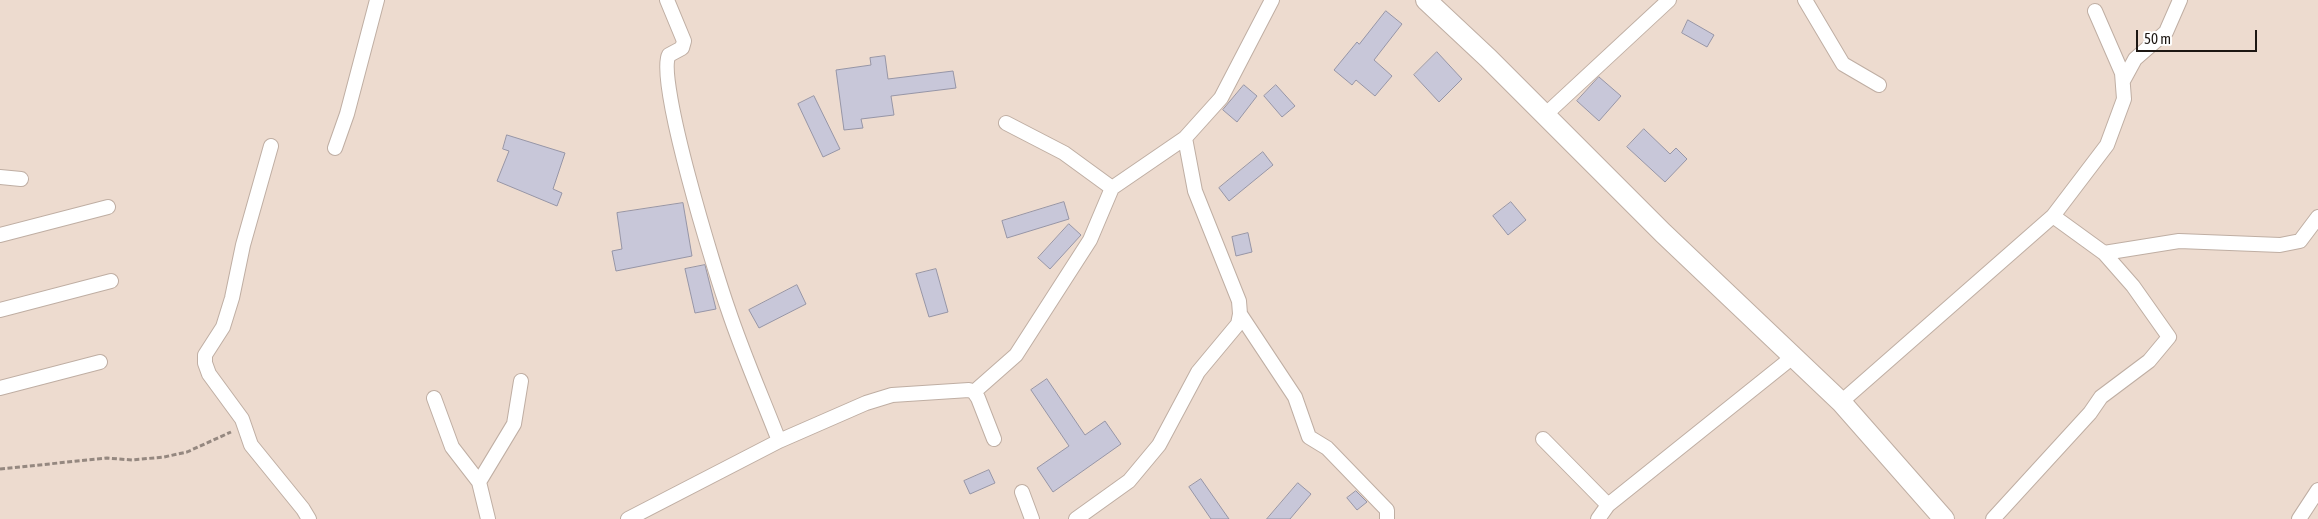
<!DOCTYPE html>
<style>
body{margin:0}
#map{position:relative;width:2318px;height:519px;overflow:hidden;background:#eddbcf;font-family:"Asap Condensed",sans-serif}
canvas{display:block}
.scale{position:absolute;left:2136px;top:30px;width:121px;height:22px;box-sizing:border-box;border:2px solid #1d1713;border-top:0;padding-left:6px;font-size:15px;line-height:18px;white-space:nowrap;color:#1d1713;-webkit-text-stroke:4px #fff;paint-order:stroke}
</style>
<div id="map">
<canvas width="2318" height="519"></canvas>
<div class="scale">50 m</div>
</div>
<script>
const g = document.querySelector('canvas').getContext('2d');
g.lineJoin = 'round';
function paint(path, color) { g.fillStyle = color; g.fill(path, 'evenodd'); }
function strokePath(path, color, width, dash) { g.strokeStyle = color; g.lineWidth = width; g.lineCap = dash ? 'butt' : 'round'; g.setLineDash(dash || []); g.stroke(path); }
const building = new Path2D(`
 M1386 11 1402 24 1374 60 1392 76 1375 96 1356 80 1352 85 1334 70 1357 42 1359 44Z
 M1688 20 1714 35 1707 47 1682 33Z
 M1437 52 1462 79 1439 102 1414 75Z
 M885 56 888 79 953 71 956 88 891 96 894 115 861 119 863 128 844 130 836 70 871 65 870 58Z
 M1599 77 1621 96 1599 121 1577 101Z
 M1244 85 1257 96 1237 122 1223 110Z
 M1276 85 1295 106 1282 117 1264 96Z
 M814 96 840 149 823 157 798 104Z
 M1644 129 1670 154 1676 148 1687 159 1665 182 1627 147Z
 M507 135 565 153 553 189 562 193 557 206 497 181 509 151 503 149Z
 M1263 152 1273 165 1229 201 1219 188Z
 M1064 202 1069 219 1007 238 1002 221Z
 M1511 202 1526 220 1508 235 1493 216Z
 M683 203 692 256 616 271 612 251 622 249 617 213Z
 M1069 224 1081 235 1050 269 1038 258Z
 M1248 233 1252 252 1236 256 1232 237Z
 M705 265 716 309 695 313 685 269Z
 M936 269 948 312 929 317 916 274Z
 M797 285 806 304 759 328 749 310Z
 M1047 379 1085 435 1105 421 1121 444 1053 492 1037 468 1069 446 1031 390Z
 M989 470 995 483 970 494 964 481Z
 M1201 479 1229 519H1211L1189 487Z
 M1298 483 1311 494 1290 519H1267Z
 M1356 491 1367 502 1357 510 1347 498Z`);
paint(building, '#c8c7d9');
strokePath(building, '#9695a6', 1);
const street = new Path2D(`
 M667 0 684 41 682 48 669 55C655 78 716 275 728 309 743 354 762 397 779 441
 M1805 0 1843 64 1879 85
 M2123 81 2135 59 2166 32 2180 0
 M1545 115 1669 0
 M1006 123 1064 153 1112 188
 M271 146 243 245 232 298 223 327 205 355V363L209 374 242 419 251 445 303 509 309 519
 M335 148 347 114 377 0
 M0 177 21 179
 M2053 216 2104 253 2179 241 2280 245 2300 241 2318 217
 M0 235 108 207
 M0 310 111 281
 M1240 314 1295 397 1309 437 1327 448 1387 510V519
 M0 388 100 362
 M974 392 1016 355 1090 240 1112 188 1185 138 1221 98 1272 0
 M434 398 452 447 479 482
 M1841 402 2053 216 2107 145 2124 99 2122 73 2095 11
 M1543 439 1608 505
 M1022 492 1032 519
 M488 519 479 482 514 424 521 381
 M628 519 779 441 866 403 892 395 969 390 974 392 978 398 994 439
 M1076 519 1129 481 1159 445 1198 372 1238 324 1240 314 1239 301 1195 191 1185 138
 M1598 519 1608 505 1794 356
 M1993 519 2090 413 2101 397 2149 361 2169 337 2133 286 2104 253
 M2299 519 2318 490`);
const secondary = new Path2D(`
 M1426 0 1488 58 1663 233 1841 402 1944 519`);
strokePath(street, '#bfaea3', 16);
strokePath(secondary, '#bfaea3', 22);
strokePath(new Path2D(`
 M0 469 107 458 132 460 164 457 187 452 231 432`), '#958880', 3, [5, 2.5]);
strokePath(street, '#fff', 14);
strokePath(secondary, '#fff', 20);
</script>
